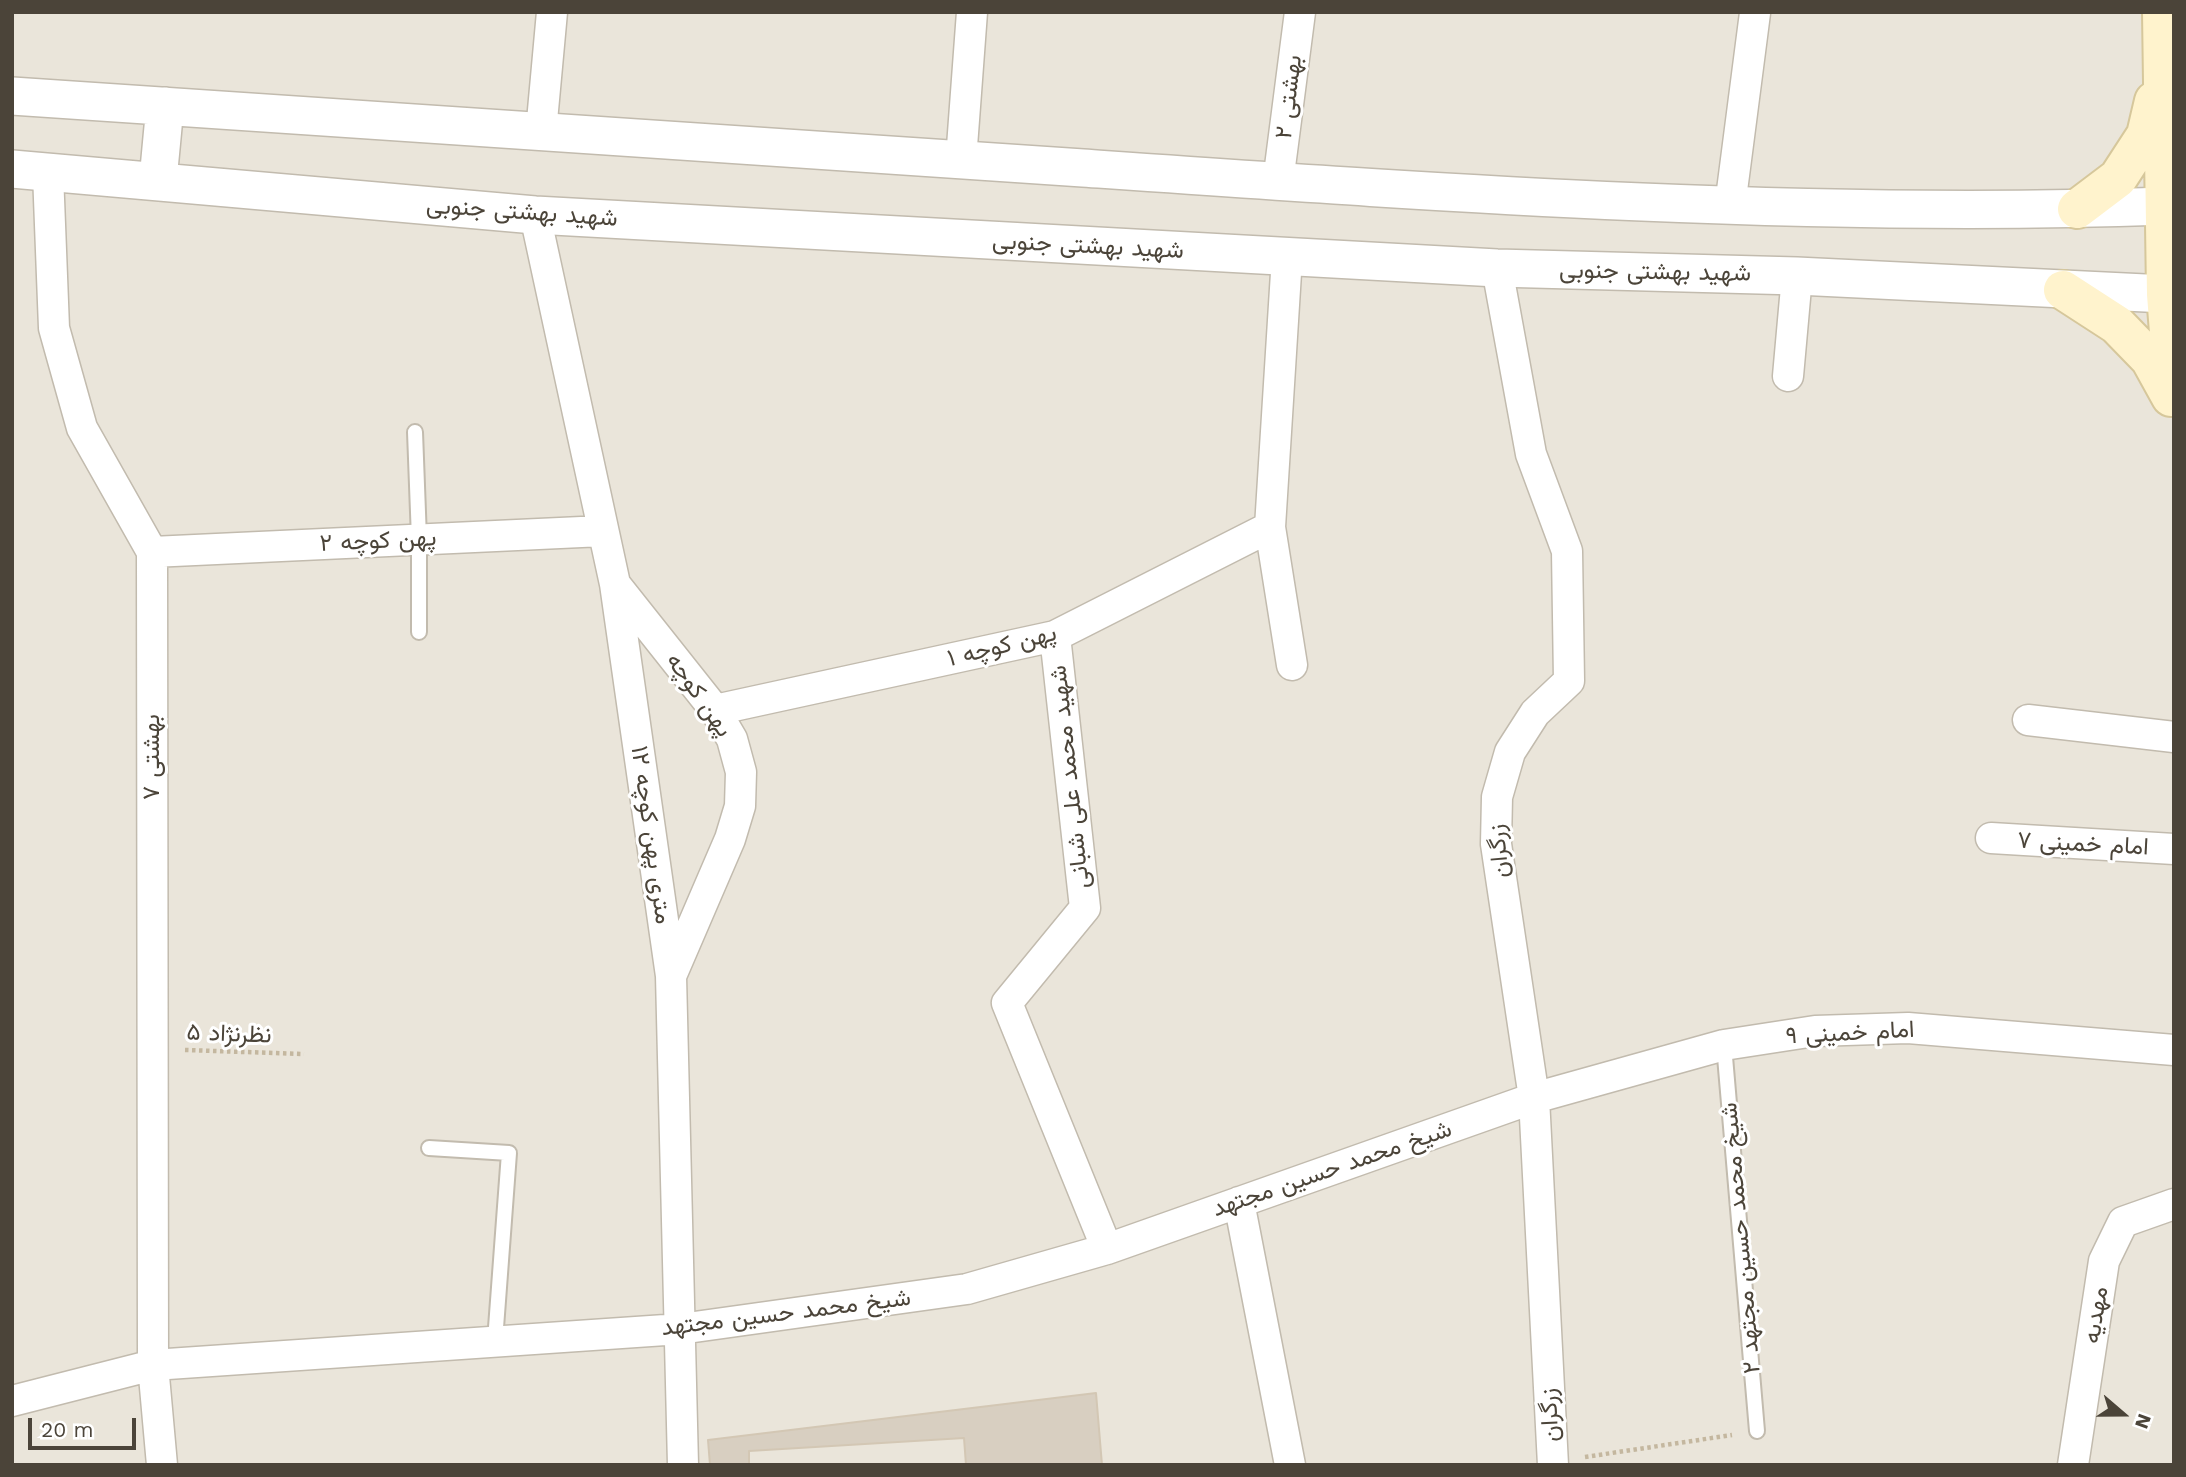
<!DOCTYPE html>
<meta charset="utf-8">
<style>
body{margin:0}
#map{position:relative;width:2186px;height:1477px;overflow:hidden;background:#f6f3ec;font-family:"Work Sans",sans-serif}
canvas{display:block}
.frame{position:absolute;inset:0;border:14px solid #4b4439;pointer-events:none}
.north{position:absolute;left:2088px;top:1379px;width:70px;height:70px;-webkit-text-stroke:5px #fff;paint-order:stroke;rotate:110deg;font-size:19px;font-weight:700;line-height:28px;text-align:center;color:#4b4439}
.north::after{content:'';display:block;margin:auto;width:24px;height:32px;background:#4b4439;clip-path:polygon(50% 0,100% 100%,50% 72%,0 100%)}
.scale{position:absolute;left:28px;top:1418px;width:108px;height:32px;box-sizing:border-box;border:4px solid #4b4439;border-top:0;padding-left:9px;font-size:21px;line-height:24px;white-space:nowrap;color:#4b4439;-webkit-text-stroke:5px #fff;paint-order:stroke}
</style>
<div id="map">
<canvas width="2186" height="1477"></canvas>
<div class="frame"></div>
<div class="north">N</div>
<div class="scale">20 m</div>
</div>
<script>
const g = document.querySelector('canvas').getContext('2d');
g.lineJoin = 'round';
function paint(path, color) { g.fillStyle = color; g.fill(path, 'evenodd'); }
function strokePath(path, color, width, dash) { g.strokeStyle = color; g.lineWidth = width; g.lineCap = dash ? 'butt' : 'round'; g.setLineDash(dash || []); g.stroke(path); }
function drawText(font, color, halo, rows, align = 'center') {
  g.font = font + ' "Work Sans",Vazirmatn,sans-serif'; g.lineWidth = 6; g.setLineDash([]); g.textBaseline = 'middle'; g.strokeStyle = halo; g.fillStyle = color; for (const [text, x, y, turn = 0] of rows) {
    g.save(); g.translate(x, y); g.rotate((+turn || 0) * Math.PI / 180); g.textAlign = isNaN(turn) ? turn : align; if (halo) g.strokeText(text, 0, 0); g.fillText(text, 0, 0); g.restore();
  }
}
paint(new Path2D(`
 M12 12H2174V1465H12Z`), '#eae5da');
const building = new Path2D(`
 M1096 1393 1102 1465H966L964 1438 749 1451V1465H710L708 1440Z`);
paint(building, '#d8cfc1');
strokePath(building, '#d3c7b4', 2);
const service = new Path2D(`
 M415 432 419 539V632
 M1724 1045 1757 1431
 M429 1148 509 1153 495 1341`);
const minor = new Path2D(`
 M541 132 552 12
 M961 160 972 12
 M48 173 54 328 82 428 152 552 153 1365 162 1465
 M1278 182 1300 12
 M1730 206 1755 13
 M535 215 615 584 671 976 683 1465
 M1287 257 1270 527 1292 665
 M1497 268 1531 454 1567 551 1569 681 1535 713 1510 752 1497 797 1496 844 1534 1098 1553 1465
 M1788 376 1797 276
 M152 552 603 531
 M615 584 715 710 732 739 741 772 740 806 730 839 671 976
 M1055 636 1085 908 1007 1003 1107 1249
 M715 710 1055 636 1270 527
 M2028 720 2174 737
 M1991 838 2174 849
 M1239 1202 1290 1465
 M12 1401 153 1365 680 1329 967 1289 1107 1249 1534 1098 1724 1045 1815 1031 1908 1028 2174 1050
 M2073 1465 2104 1261 2123 1222 2174 1204`);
const tertiary = new Path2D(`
 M12 96C369 120 726 144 1083 168 1443 193 1805 219 2166 206
 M12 169 535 215 1497 268 1797 276 2166 294
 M158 180 165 106`);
const secondary = new Path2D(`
 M2162 12 2166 294 2174 396
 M2077 209 2118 178 2146 135 2154 101
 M2063 290 2117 325 2150 359 2171 397`);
strokePath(service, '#c2bbae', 18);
strokePath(minor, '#c2bbae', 33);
strokePath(tertiary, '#c2bbae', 40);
strokePath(secondary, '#d6c79b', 42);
strokePath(new Path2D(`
 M185 1050 304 1054
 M1585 1457 1732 1435`), '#c4b79f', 4.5, [3.5, 3.5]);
strokePath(service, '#fff', 14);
strokePath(minor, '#fff', 30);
strokePath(tertiary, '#fff', 37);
strokePath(secondary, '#fff3cd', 38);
drawText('24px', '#4b4439', '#fff', [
 ["بهشتی ۲",1289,97,-83],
 ["شهید بهشتی جنوبی",522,212,4],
 ["شهید بهشتی جنوبی",1088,246,3],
 ["شهید بهشتی جنوبی",1655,272,1],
 ["پهن کوچه ۲",378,541,-3],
 ["پهن کوچه ۱",1002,646,-14],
 ["پهن کوچه",699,695,55],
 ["بهشتی ۷",152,757,-90],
 ["شهید محمد علی شبانی",1070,777,-96],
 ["۱۲ متری پهن کوچه",651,835,82],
 ["امام خمینی ۷",2083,844,3],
 ["زرگران",1499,851,-95],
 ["امام خمینی ۹",1850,1033,-3],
 ["نظرنژاد ۵",229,1034,2],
 ["شیخ محمد حسین مجتهد",1332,1169,-19],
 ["شیخ محمد حسین مجتهد ۲",1741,1238,-95],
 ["شیخ محمد حسین مجتهد",786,1313,-7],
 ["مهدیه",2096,1315,-81],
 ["زرگران",1550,1415,-93]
]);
</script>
